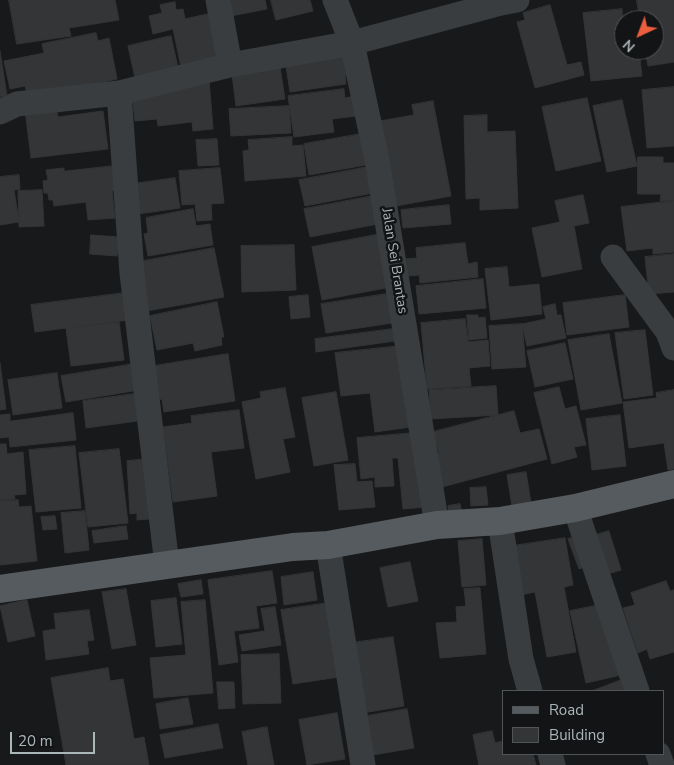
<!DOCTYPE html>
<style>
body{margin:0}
#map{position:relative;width:674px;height:765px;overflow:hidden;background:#18191a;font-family:"Nunito Sans",sans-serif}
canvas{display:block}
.legend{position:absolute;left:502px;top:690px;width:162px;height:65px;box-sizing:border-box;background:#131415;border:1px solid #505557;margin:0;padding:6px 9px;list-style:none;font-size:15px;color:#abb6b9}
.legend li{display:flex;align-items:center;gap:10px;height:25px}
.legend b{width:25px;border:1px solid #505557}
.north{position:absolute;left:614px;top:10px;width:50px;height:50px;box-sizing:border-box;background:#131415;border:1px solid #505557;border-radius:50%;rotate:223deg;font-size:14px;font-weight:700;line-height:20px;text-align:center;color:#abb6b9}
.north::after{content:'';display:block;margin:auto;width:18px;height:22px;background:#ec5e3e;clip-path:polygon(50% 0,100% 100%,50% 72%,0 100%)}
.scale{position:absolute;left:10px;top:732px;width:85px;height:22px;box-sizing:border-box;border:2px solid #abb6b9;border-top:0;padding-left:6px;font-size:15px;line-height:18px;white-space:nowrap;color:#abb6b9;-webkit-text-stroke:4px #131415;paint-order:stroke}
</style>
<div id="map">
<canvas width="674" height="765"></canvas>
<ul class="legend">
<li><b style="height:6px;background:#555b5e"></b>Road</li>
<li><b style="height:14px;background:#333536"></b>Building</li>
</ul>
<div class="north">N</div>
<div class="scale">20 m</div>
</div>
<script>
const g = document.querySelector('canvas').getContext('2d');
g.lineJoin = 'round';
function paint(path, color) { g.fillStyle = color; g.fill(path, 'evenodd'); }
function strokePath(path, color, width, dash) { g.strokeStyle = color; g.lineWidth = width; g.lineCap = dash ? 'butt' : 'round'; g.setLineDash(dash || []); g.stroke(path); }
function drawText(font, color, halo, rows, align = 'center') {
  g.font = font + ' "Nunito Sans",sans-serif'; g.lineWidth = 5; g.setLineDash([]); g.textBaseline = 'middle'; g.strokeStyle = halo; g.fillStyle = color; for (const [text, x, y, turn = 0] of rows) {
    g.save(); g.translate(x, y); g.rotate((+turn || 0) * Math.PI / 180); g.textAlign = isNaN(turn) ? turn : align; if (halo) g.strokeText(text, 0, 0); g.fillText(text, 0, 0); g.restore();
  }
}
const building = new Path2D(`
 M9 0H115L119 20 69 28 71 36 17 44Z
 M227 0H265L267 9 231 16Z
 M271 0H310L313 11 276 20Z
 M637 0H674V62L648 66 645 50H654V20H640Z
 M175 2 176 10 183 9 185 19 216 12 225 57 181 67 173 29 153 34 149 16 162 13 160 5Z
 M550 5 567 65 581 62 584 75 535 88 517 22 525 20 523 13Z
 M622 9 624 50H639L642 76 591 81 583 13Z
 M96 33 98 41 109 38 117 79 28 97 25 86 10 89 4 61 44 53 42 44Z
 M171 36 178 68 135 78 128 46Z
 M0 51 7 96 0 97Z
 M342 55 354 73 345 75 346 84 290 92 285 60Z
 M280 67 285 99 236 106 232 74Z
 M209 79 213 129 193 131 192 122 158 126 157 119 135 121 132 95Z
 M674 87V146L647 148 642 90Z
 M344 89 345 98 354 96 356 116 332 119 334 132 294 137 288 96Z
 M587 98 601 161 556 171 542 107Z
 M622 100 637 166 607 172 593 106Z
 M433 101 451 196 396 206 380 121 414 115 412 105Z
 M56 106 58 117 103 111 108 149 31 158 25 110Z
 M289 106 291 133 231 136 229 109Z
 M487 115V132L515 131 518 208 480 210V198L466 199 464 116Z
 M361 134 366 165 309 175 304 144Z
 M292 137V146L303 145 306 176 245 181 243 151 249 150 248 140Z
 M217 139 219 165 198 166 196 140Z
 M638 157H663V163H674V200L660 201 661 194H638Z
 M114 166 117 190 112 191 115 218 88 220 86 202 54 206 53 200H49L48 193H44L43 181 48 180 46 170 64 168V171Z
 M368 167 373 193 305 206 299 180Z
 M220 168 224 203 211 204 212 220 197 221 195 204 182 205 179 171Z
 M19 175 20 189 14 190 19 222 0 225V177Z
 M175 178 180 208 138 214 133 184Z
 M42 190 44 226 19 227 18 191Z
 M583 195 589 223 574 226 582 269 542 277 532 228 560 222 555 201Z
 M373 196 378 224 310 237 304 209Z
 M674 201V252L653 254V248L627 251 621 207Z
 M449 205 451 224 403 228 401 210Z
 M193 209 196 226 210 224 213 245 148 256 144 234 148 233 146 218Z
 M381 234 391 287 322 300 312 247Z
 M91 235 119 237 117 256 90 254Z
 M465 243 468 264 477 262 478 277 420 283 419 275 408 276 406 259 417 258 416 248Z
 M294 245 296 290 242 292 241 246Z
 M214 248 224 297 147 311 138 262Z
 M674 254V292L649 294 645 257Z
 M507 267 509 287 539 284 542 314 491 320 485 269Z
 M483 279 486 308 419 314 416 286Z
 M125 293 129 320 35 332 31 305Z
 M387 294 392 323 326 333 321 304Z
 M308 295 310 317 291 319 289 297Z
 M625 295 629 327 567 335 563 303Z
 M217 302 224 337H221L222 345 195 351 193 343 157 350 150 316Z
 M555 304 557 315H561L566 338 527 346 522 324 546 319 543 307Z
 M467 315H478V318L485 317 487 338 469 340Z
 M465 319 468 342 488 340 490 366 469 368 471 386 427 389 421 323Z
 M119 322 124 360 71 366 66 328Z
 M522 324 526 367 492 369 489 326Z
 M393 329 395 341 316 352 315 339Z
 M645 330 653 395 624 399 615 333Z
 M609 334 622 403 581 410 568 340Z
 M565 343 573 379 535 387 527 351Z
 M401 346 411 427 375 432 370 393 341 396 335 353Z
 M228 354 235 401 164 412 162 399 154 401 148 367Z
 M0 363 6 409 0 410Z
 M134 364 139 390 66 402 61 376Z
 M57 373 62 408 13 415 8 380Z
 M496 386 498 415 431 419 429 390Z
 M559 387 565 409 576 406 586 445 574 447 577 457 552 464 534 393Z
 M285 388 295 437 283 439 290 472 256 479 242 402 261 398 260 392Z
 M674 390V469L668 470 664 443 629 448 623 402 657 398 656 393Z
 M336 392 348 460 314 466 302 398Z
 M141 393 145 420 86 428 83 401Z
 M239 410 244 448 211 452 217 496 173 502 163 427 192 423 191 416Z
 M514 411 520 433 539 429 547 459 442 487 434 455 439 453 433 432Z
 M73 413 76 440 10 447 9 437 0 438V415L10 414V421Z
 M620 415 626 466 592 470 586 419Z
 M414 433 426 507 403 509 398 458H392L394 486 375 487V477L361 479 357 438Z
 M0 444H6L7 454 23 452 26 494 14 495 15 499 0 500Z
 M75 446 81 508 36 512 29 450Z
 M119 449 128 523 88 527 79 453Z
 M149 459V519L137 520V513L130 514 127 461Z
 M355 464 357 482 372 481 375 507 339 510 334 465Z
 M526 472 531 503 512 506 507 475Z
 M486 487 488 505 471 506 470 488Z
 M18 500 19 507 31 506 37 561 0 565V501Z
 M460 504 462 514 449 516 448 506Z
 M85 511 89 550 65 553 61 513Z
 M55 516 57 529 43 530 41 517Z
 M126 526 128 539 94 543 92 531Z
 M609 531 621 570 604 575 592 536Z
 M581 535 592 564 579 569 568 539Z
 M565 538 573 585 564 587 576 652 547 657 535 592 521 595 513 546Z
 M482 539 486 585 462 587 458 541Z
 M410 562 418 601 388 607 380 568Z
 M272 571 277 603 256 606 259 628 234 631 238 662 219 665 208 580Z
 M313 572 317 600 284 605 281 577Z
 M201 580 203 594 181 597 178 584Z
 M666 581 670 591 674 590V652L650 659 647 649 638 653 623 608 635 605 631 593Z
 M480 588 486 654 440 658 436 623 457 622 456 607 466 606 464 589Z
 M126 589 136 645 112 649 102 592Z
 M176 598 182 644 156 647 151 601Z
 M27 600 35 636 8 642 0 606Z
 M205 600 213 693 154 698 150 658 186 655 181 602Z
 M328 603 339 677 293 684 281 610Z
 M605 604 621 675 586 683 570 611Z
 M275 607 281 645 242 651 239 635 265 631 261 609Z
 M89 610 94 640 87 641 89 654 46 660 43 631 56 629 54 614Z
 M393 637 404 706 363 713 352 643Z
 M279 654 281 703 243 704 241 655Z
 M108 668 110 681 123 679 134 739 144 737 149 765H66L51 678Z
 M624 679 629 691H592Z
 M217 682H234L235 708 219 709Z
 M188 698 193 724 160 729 156 704Z
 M407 709 414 748 367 756 361 717Z
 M337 713 345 759 307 765 299 720Z
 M218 724 223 748 165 758 160 735Z
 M267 727 274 765H248L242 732Z
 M492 731 495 743 503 741V754H533L536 765H479L473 735Z`);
paint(building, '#333536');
strokePath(building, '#323436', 1);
strokePath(new Path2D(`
 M218 0 230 65
 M335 0 352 43 377 160 437 525
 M119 93 132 273 167 565
 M0 112 17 104 119 93 230 65 352 43 501 3 517 0
 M613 257 668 332 674 348
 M575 508 637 691
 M500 521 521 659 530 691
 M328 545 363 765
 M550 754 553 765
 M658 754 662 765`), '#393d3f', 25);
strokePath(new Path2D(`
 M0 589 293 547 328 545 437 525 500 521 575 508 674 484`), '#555b5e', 28);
drawText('14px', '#abb6b9', '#131415', [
 ["Jalan Sei Brantas",394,261,81]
]);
</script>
